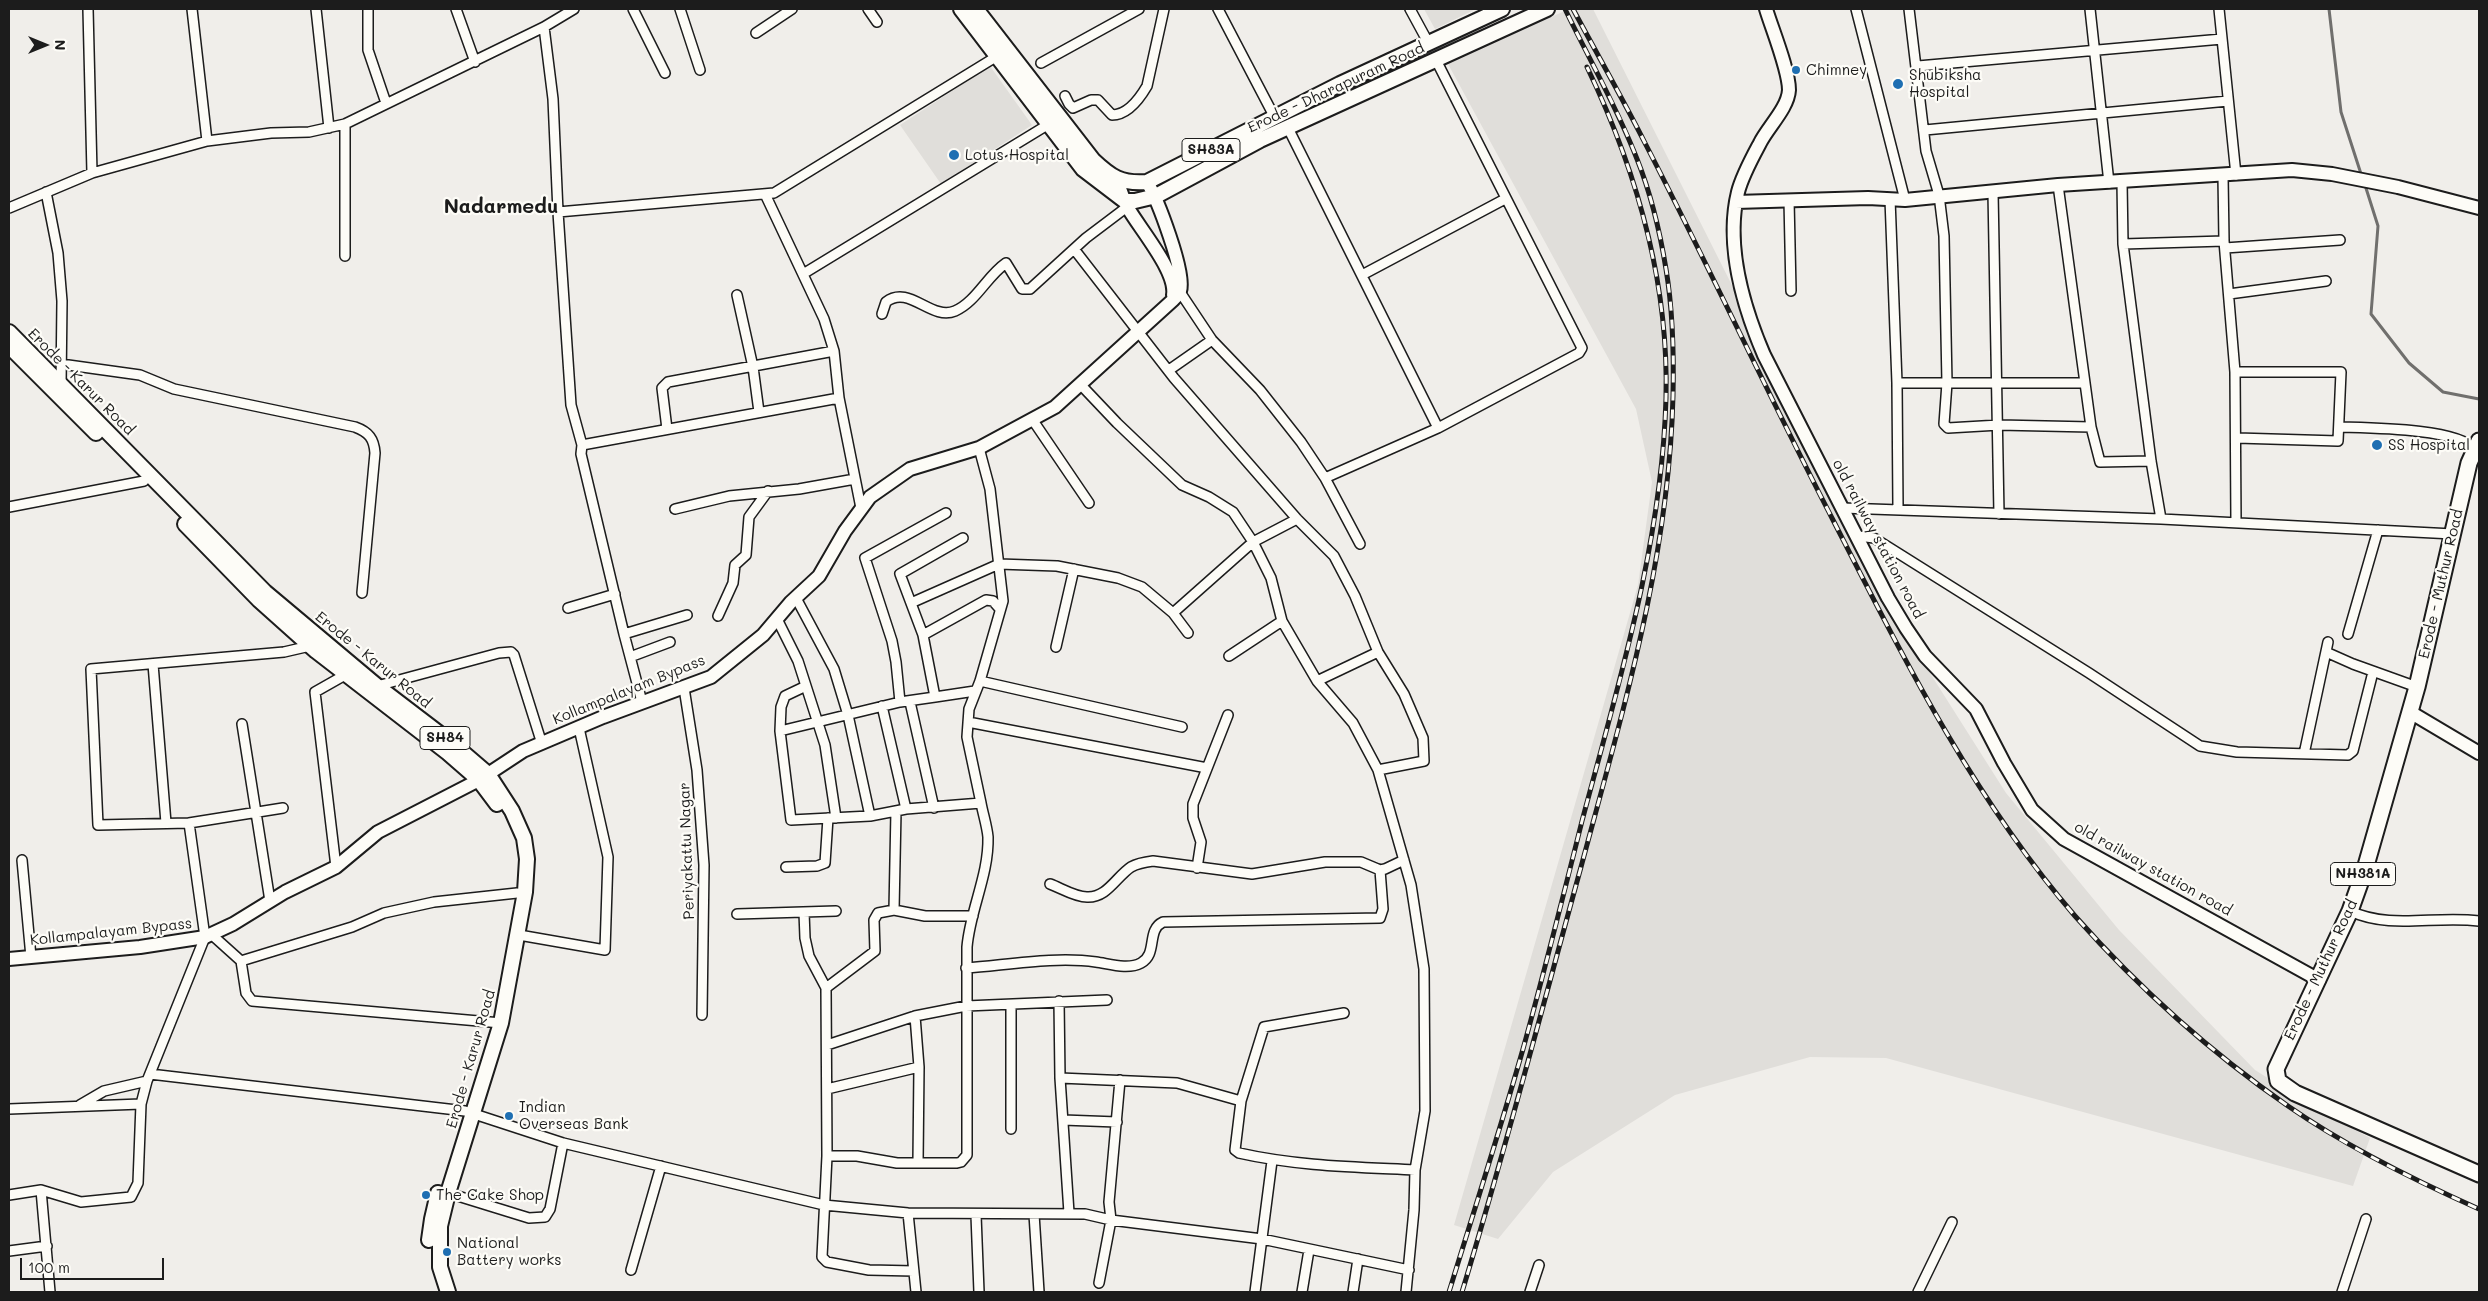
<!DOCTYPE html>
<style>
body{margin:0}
#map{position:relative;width:2488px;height:1301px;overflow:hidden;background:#f0eeea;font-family:Mali,sans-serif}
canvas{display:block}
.frame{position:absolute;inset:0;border:10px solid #1c1c1c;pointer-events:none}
.north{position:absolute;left:20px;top:20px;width:50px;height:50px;-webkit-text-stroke:4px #fdfcf7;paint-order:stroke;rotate:90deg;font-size:14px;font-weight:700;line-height:20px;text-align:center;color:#1c1c1c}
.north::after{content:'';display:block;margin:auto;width:18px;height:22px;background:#1c1c1c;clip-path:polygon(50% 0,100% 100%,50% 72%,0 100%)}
.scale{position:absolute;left:20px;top:1258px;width:144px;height:22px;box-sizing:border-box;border:2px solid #1c1c1c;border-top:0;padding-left:6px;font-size:15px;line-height:18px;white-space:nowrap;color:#1c1c1c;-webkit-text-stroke:4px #fdfcf7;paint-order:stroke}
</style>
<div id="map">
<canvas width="2488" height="1301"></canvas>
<div class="frame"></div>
<div class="north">N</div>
<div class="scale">100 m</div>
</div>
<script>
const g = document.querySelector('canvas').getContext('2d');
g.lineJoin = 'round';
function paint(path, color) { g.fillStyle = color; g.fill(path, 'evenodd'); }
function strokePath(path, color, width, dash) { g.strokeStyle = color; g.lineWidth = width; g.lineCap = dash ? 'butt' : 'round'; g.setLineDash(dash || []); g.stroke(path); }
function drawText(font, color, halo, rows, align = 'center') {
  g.font = font + ' Mali,sans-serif'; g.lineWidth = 4.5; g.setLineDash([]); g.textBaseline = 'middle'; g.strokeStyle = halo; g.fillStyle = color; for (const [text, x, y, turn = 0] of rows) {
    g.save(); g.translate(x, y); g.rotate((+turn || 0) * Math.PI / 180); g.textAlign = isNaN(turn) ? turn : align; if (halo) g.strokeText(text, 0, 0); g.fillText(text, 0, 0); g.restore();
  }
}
paint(new Path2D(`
 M1424 9H1476L1435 29Z
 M1569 9H1593L1916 651 2006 793 2119 930 2255 1070 2317 1109 2370 1138 2353 1186 1886 1058 1810 1057 1675 1095 1553 1172 1498 1239 1454 1225 1638 585 1652 482 1636 409 1448 64Z
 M990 66 1032 125 941 184 900 125Z`), '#e0deda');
strokePath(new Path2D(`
 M2329 9 2341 112 2362 177
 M2365 185 2378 226 2371 314 2409 363 2443 392 2479 399`), '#706f6d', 3);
const street = new Path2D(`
 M88 9 92 173
 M192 9 207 141
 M316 9 329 128
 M368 9V50L386 103
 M456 9 475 62
 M633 9 665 73
 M680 9 700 70
 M868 9 877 22
 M1218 9 1274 116
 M1410 9 1429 44
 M1856 9 1905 200
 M1909 9 1926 151 1939 195 1944 236 1947 383 1944 424 1948 428 1999 425 2091 427
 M2090 9 2109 183
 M2219 9 2236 175
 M544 27 553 99 558 212 774 193 999 55
 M756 33 792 9
 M1041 63 1139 9
 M1918 66 2222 39
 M1065 96 1069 104 1073 108 1091 100H1098L1112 115C1128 115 1140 98 1147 86L1164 9
 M1288 128 1438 428 1579 353 1582 348 1436 60
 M1925 130 2228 101
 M2223 176 2224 241 2235 372 2236 523
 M2122 182 2123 244 2151 461 2161 519
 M2058 185 2091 427 2100 462 2151 461
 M46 192 58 253 62 301 61 385
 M1993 192 1999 514
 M765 194 824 319 834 351 839 398 861 508
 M1890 199 1897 383 1898 508
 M1789 200 1791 291
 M9 208 92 173 207 141 271 133 309 132 345 124 544 27 574 9
 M558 212 571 405 582 445
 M2123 244 2224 241
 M2225 248 2340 240
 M1074 249 1174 378 1297 519 1334 556 1355 596 1378 652 1404 694 1423 738 1424 761 1378 770 1353 723 1317 681 1282 621 1271 578 1253 542 1233 512 1209 497 1182 485 1117 423 1080 384
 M345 256V124
 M803 274 1049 124
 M1362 275 1505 199
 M1178 289 1212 340 1260 390 1301 442 1325 478 1360 544
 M2229 294 2326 281
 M737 295 753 367 759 412
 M882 314 886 302C909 284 931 321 955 311 976 302 987 276 1006 263L1022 289H1030L1086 238 1127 207
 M61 364 140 375 174 389 355 427C369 432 374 439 375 453L362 593
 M1169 370 1212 340
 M2235 372H2341L2338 441 2237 438
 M1897 383H2085
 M1032 419 1089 503
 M2339 427C2367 428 2458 428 2474 449
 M667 429 662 388 668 382 834 351
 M1325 478 1438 428
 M9 507 144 481
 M1842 508 2161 519 2453 534
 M675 509 729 496 799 489 855 479
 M1858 536 1874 538 2089 673 2200 746 2237 752 2348 755 2353 751 2373 672
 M796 598 834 669 848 715 870 816
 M911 603 999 564 1057 566 1118 578 1142 587 1173 613 1188 633
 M568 608 615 594
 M1173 613 1253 542 1297 519
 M718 616 733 583 735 565 746 555 749 517 768 491
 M777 619 798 661 825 745 836 818
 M624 634 687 615
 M2348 634 2378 530
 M923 635 986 600 993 601 1000 609
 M1056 647 1074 569
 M2326 652 2353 664 2417 687
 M1229 656 1282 621
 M630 657 670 642
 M153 664 166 823
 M980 681 1182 727
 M1317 681 1378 652
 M377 686 499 653 511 652 514 655 542 744
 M806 686 785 696 781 707 780 731 791 820 870 816 906 809 981 803 967 737 969 709 980 681 1003 601 990 489 979 448
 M684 688 697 770 704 865 702 1015
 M935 697 975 691
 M642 702 624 634 581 454 582 445 839 398
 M900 702 896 662 892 641 865 558 946 513
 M910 702 934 808
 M882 706 906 809
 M968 722 1207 768
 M242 724 270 901
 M780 731 900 702 935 697 923 635 900 574 963 538
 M2304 754 2328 642
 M1378 770 1411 885 1424 969 1425 1111 1415 1170 1414 1210 1406 1292
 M189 823 283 808
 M22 860 31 957
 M336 867 315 692 345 675
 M786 867 817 866 825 863 828 818
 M1197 868 1201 842 1193 818V804L1228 715
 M1050 884C1061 888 1075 897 1087 897 1107 898 1116 877 1131 867 1138 863 1145 862 1153 861L1252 874 1325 862H1361L1380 870 1385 869 1404 860
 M894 910 896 811
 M2350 911C2391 930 2435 915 2479 921
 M804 912 805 938 809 956 826 988 827 1156 822 1257 827 1262 869 1270 914 1271
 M737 914 836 911
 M211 934 241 961 352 927 384 913 434 902 517 893
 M519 935 605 950 608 857 579 728
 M241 961 246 993 252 1001 501 1023
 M966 968C1007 965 1056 956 1096 962 1110 964 1128 970 1141 963 1158 954 1146 930 1163 922L1380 918 1383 909 1380 870
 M826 988 875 951 874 920 878 913 894 910 925 916H973
 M1059 1001 1060 1078 1069 1213
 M1011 1005V1129
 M1344 1013 1264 1027 1241 1101 1235 1150 1239 1153C1296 1166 1356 1167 1415 1170
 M915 1016 919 1067 918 1162
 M827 1045 915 1016 966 1006 1107 1000
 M150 1074 465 1111 563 1143 824 1205 908 1213 1085 1214 1111 1220 1262 1239 1409 1270
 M1060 1078 1177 1083 1241 1101
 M827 1089 919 1067
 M80 1105 104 1091 147 1081
 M9 1109 141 1104
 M1063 1120 1117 1122
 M827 1156H857L897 1163H957L961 1162 967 1155V947C970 910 989 875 988 837 987 826 983 814 981 803
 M41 1190 50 1292
 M448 1193 529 1218 545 1217 550 1209 563 1143
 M9 1195 41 1190 81 1202 131 1197 138 1183 141 1104 147 1081 205 937 189 823 98 825 91 669 284 652 310 646
 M908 1213 916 1292
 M1034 1214 1039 1292
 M976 1215 979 1292
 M9 1251 47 1246
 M631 1270 661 1166
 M1099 1283 1111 1220 1109 1202 1120 1080
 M1255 1292 1272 1161
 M1302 1292 1309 1250
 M1353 1292 1358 1259
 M1530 1292 1539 1265
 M1918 1292 1952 1222
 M2342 1292 2366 1219`);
const secondary = new Path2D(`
 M1766 9C1772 29 1789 70 1789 90 1788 108 1768 127 1760 143 1752 158 1742 176 1738 192 1725 245 1743 306 1764 355L1888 598 1906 628 1925 656 1976 709 2004 763 2032 810 2064 839 2319 980
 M1117 179C1120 188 1123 199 1128 208 1140 229 1177 272 1173 295
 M1736 202 1868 198 1905 200 2058 185 2292 170 2332 174 2398 187 2479 208
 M2410 712 2479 753
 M9 959 140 947 205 937 233 924 285 892 336 867 378 832 479 780 523 751 603 717 711 677 763 635 791 602 819 576 845 531 870 497 910 469 979 448 1055 407 1173 300C1175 298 1179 294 1180 291 1186 273 1157 198 1147 182`);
const primary = new Path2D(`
 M961 9 1083 169 1125 201H1135L1156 196 1260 140 1547 9
 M976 9 1093 160C1111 177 1121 184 1147 182L1340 84 1502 9
 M9 332 265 592 377 686 453 744 488 774 512 811 524 838 527 859 525 892 501 1023 448 1193 440 1226V1267L448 1292
 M9 346 96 433
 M185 524 259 600 316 651 448 753 479 780 497 804
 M429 1240 432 1219 438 1193`);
const highway = new Path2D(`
 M2479 441 2469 463 2417 687 2365 869 2350 911 2276 1069 2278 1081 2295 1093 2479 1174`);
strokePath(street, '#1c1c1c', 12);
strokePath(secondary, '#1c1c1c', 16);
strokePath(primary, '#1c1c1c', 18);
strokePath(highway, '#1c1c1c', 19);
strokePath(street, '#fdfcf7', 9);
strokePath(secondary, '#fdfcf7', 12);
strokePath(primary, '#fdfcf7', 14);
strokePath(highway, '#fdfcf7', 15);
const rail = new Path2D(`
 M1573 9C1597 54 1623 99 1646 145 1710 269 1769 396 1833 520 1903 657 1973 798 2075 916 2138 987 2210 1052 2288 1106 2347 1147 2414 1180 2479 1209
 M1449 1292C1474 1211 1500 1130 1523 1049 1544 973 1563 897 1582 821 1619 682 1662 542 1666 398 1669 283 1636 169 1587 67
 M1462 1292C1505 1151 1542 1009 1581 867 1623 710 1669 559 1673 396 1674 353 1673 311 1666 269 1660 232 1651 194 1637 159 1617 107 1589 59 1565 9`);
strokePath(rail, '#1c1c1c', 5);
strokePath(rail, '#fdfcf7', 3, [9]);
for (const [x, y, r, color] of [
 [1796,70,5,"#1f6fb2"],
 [1898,84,6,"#1f6fb2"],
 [954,155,6,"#1f6fb2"],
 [2377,445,6,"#1f6fb2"],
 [509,1116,5,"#1f6fb2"],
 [426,1195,5,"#1f6fb2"],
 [447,1252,5,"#1f6fb2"]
]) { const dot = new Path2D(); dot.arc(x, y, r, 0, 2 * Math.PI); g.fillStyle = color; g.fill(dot); strokePath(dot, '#fdfcf7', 2); }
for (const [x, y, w] of [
 [1211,150,58],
 [445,738,50],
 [2363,874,65]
]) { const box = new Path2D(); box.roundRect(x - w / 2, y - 11.5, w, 23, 4); g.fillStyle = '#fdfcf7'; g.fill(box); strokePath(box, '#1c1c1c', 1); }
drawText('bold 14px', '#1c1c1c', null, [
 ["SH83A",1211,150],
 ["SH84",445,738],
 ["NH381A",2363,874]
]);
drawText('15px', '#1c1c1c', '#fdfcf7', [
 ["Chimney",1806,70],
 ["Shubiksha",1909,75],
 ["Hospital",1909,92],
 ["Lotus Hospital",965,155],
 ["SS Hospital",2388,445],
 ["Indian",519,1107],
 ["Overseas Bank",519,1124],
 ["The Cake Shop",436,1195],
 ["National",457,1243],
 ["Battery works",457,1260]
], 'left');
drawText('15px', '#1c1c1c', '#fdfcf7', [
 ["Erode - Dharapuram Road",1336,88,-25],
 ["Erode - Karur Road",81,382,45],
 ["old railway station road",1878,539,62],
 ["Erode - Muthur Road",2441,584,-77],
 ["Erode - Karur Road",373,660,39],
 ["Kollampalayam Bypass",629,690,-22],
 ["Periyakattu Nagar",687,851,-92],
 ["old railway station road",2153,869,29],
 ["Kollampalayam Bypass",111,932,-6],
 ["Erode - Muthur Road",2321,970,-65],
 ["Erode - Karur Road",471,1059,-74]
]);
drawText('bold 20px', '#1c1c1c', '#fdfcf7', [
 ["Nadarmedu",501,207]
]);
</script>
